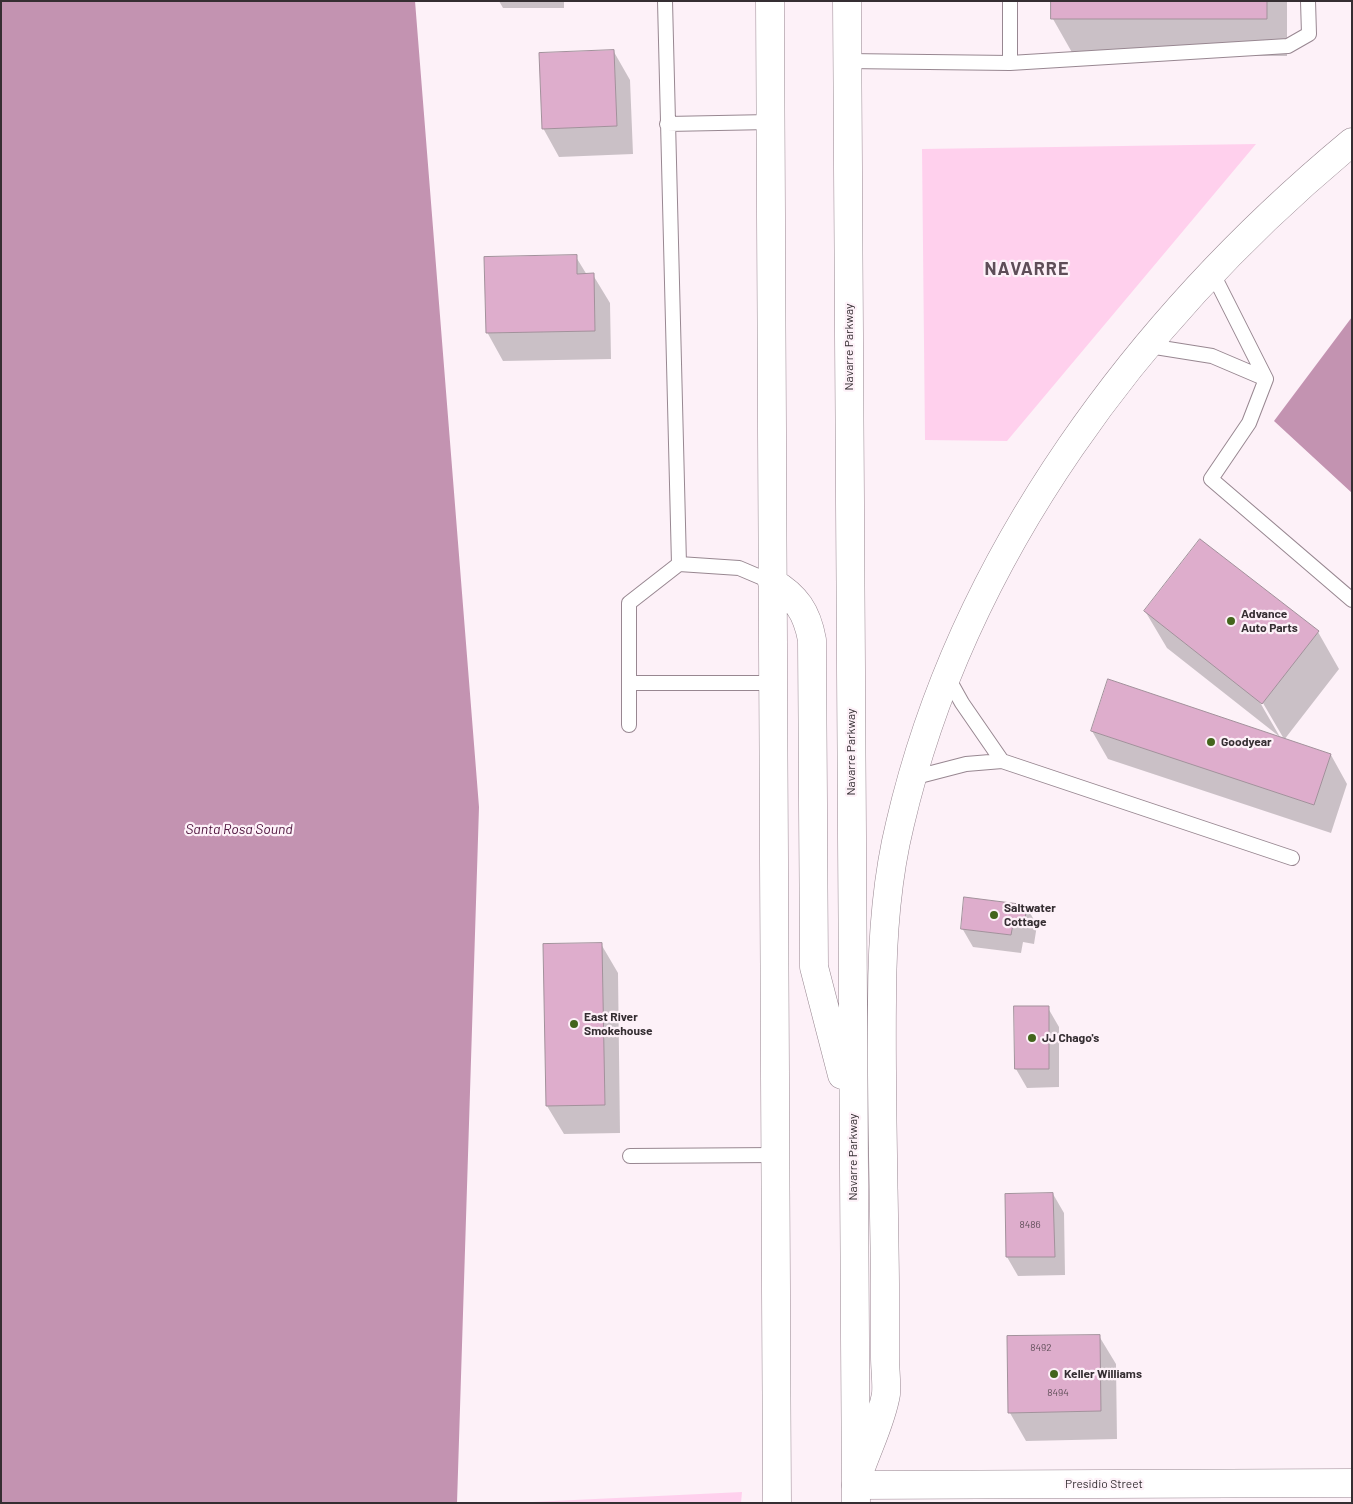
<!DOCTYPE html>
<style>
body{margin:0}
#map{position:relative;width:1353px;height:1504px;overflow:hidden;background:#fdf1f8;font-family:Barlow,sans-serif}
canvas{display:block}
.frame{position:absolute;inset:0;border:2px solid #352e32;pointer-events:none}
</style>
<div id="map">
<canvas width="1353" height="1504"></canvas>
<div class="frame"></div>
</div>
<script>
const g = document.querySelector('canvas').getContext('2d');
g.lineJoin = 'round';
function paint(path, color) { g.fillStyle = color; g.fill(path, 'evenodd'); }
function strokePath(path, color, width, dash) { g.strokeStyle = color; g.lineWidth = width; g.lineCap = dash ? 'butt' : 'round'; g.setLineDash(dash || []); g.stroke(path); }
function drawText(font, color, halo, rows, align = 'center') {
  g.font = font + ' Barlow,sans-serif'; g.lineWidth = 4.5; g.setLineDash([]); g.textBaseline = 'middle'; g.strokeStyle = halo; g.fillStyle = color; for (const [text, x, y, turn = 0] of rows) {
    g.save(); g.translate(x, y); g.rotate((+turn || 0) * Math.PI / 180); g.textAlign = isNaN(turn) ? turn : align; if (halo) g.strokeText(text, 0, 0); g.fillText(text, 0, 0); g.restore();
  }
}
paint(new Path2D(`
 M1256 144 1007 441 925 440 922 149Z
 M742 1492 741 1503H511Z`), '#ffd0ed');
paint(new Path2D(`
 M1 1H415L479 807 457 1503H1Z
 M1352 317V493L1274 421Z`), '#c393b1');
paint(new Path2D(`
 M499 1H564V8H503Z
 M1053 1H1287V56H1074L1053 19Z
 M614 52 630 80 633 154 559 157 543 128Z
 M576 257 587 275H593L610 303 611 359 503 361 487 332Z
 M1145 611 1318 632 1339 669 1284 740 1331 755 1347 784 1331 833 1108 759 1092 731 1284 739 1260 698 1258 699 1280 737 1167 648Z
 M1026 906 1037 925 1034 944 1023 942 1021 953 973 947 962 928Z
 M601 944 618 973 620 1133 564 1134 547 1106Z
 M1048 1008 1059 1027V1087L1027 1088 1016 1069Z
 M1053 1194 1064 1213 1065 1275 1018 1276 1007 1257 1006 1195Z
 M1099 1336 1116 1364 1117 1439 1026 1441 1010 1413Z`), '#0003');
const building = new Path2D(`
 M1051 1H1267V19H1051Z
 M614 50 617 126 542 129 539 53Z
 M577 255V274L594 273 595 331 486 333 484 257Z
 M1200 539 1319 631 1262 704 1144 611Z
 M1108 679 1331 754 1314 805 1091 731Z
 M964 897 1027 905 1024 926 1013 924 1011 935 961 929Z
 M602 943 605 1105 546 1106 543 944Z
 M1014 1006H1049V1069H1015Z
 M1053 1193 1055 1257H1006L1005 1194Z
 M1100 1335 1101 1411 1008 1413 1007 1336Z`);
paint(building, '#deadcc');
strokePath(building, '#a2919b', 1);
const lane = new Path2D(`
 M665 1 679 564
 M1010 1V63
 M847 61 1010 63 1288 46 1309 34 1308 1
 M667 124 770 122
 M1149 346 1212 356 1266 379 1213 274
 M1266 379 1249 423 1211 479 1352 600
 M948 678 962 703 1002 761
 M629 683H773
 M629 725V603L679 564 739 568 772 582
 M912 778 966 764 1002 761 1292 858
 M630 1156 776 1155`);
const street = new Path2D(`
 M856 1485 1352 1483`);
const highway = new Path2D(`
 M770 1 777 1503
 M847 1 856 1503
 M772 582C796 596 807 612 812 640L814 967 842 1075
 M862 1465C870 1443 882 1418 886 1394 887 1383 885 1369 885 1357 885 1332 885 1308 885 1283 884 1189 881 1095 882 1001 882 941 886 881 900 824 963 553 1141 317 1352 142`);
strokePath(lane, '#988791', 16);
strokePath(street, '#988791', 29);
strokePath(highway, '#988791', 29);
strokePath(lane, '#fff', 14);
strokePath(street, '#fff', 28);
strokePath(highway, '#fff', 28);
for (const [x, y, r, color] of [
 [1231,621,5,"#43651c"],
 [1211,742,5,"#43651c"],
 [994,915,5,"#43651c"],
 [574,1024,5,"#43651c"],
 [1032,1038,5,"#43651c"],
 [1054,1374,5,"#43651c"]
]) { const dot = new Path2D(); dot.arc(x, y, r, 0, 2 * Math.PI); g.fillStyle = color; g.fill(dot); strokePath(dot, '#fdf1f8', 2); }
drawText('10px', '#5f4e58', null, [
 ["8486",1030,1225],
 ["8492",1041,1348],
 ["8494",1058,1393]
]);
drawText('12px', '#352e32', '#fdf1f8', [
 ["Navarre Parkway",849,347,-90],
 ["Navarre Parkway",851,752,-90],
 ["Navarre Parkway",853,1157,-90],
 ["Presidio Street",1104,1484]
]);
drawText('bold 12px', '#352e32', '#fdf1f8', [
 ["Advance",1241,614],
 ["Auto Parts",1241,628],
 ["Goodyear",1221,742],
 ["Saltwater",1004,908],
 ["Cottage",1004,922],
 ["East River",584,1017],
 ["Smokehouse",584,1031],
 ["JJ Chago's",1042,1038],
 ["Keller Williams",1064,1374]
], 'left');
drawText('italic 14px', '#4e143d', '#fdf1f8', [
 ["Santa Rosa Sound",239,829]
]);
g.letterSpacing = '1px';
drawText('bold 18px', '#5e4e58', '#fdf1f8', [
 ["NAVARRE",1027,269]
]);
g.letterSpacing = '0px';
</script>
